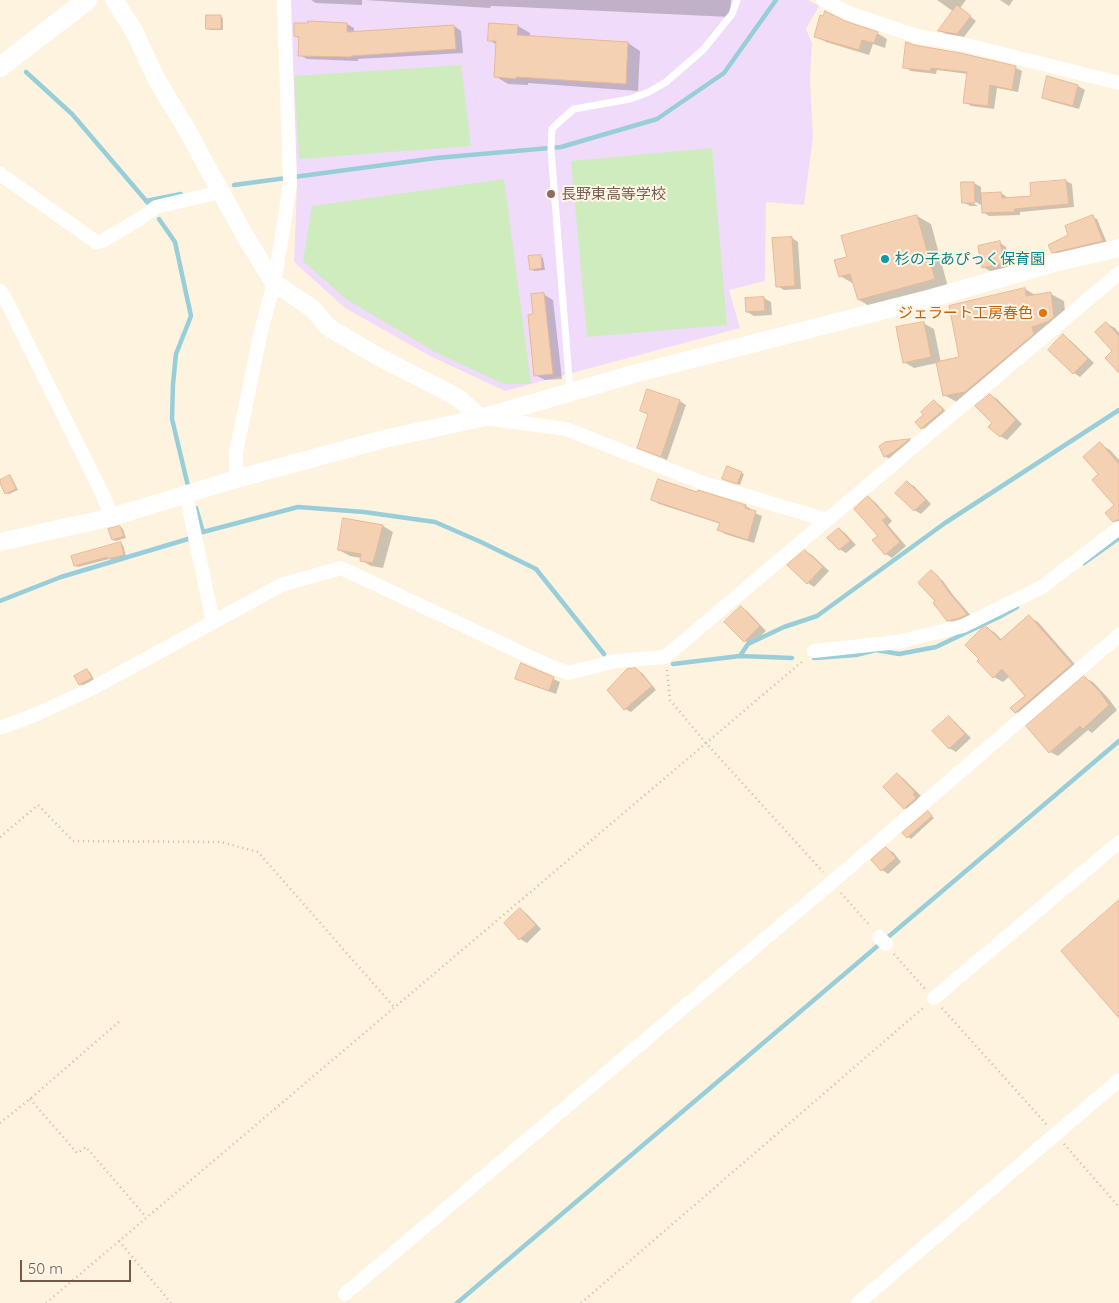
<!DOCTYPE html>
<meta charset="utf-8">
<style>
body{margin:0}
#map{position:relative;width:1119px;height:1303px;overflow:hidden;background:#fef3de;font-family:Quicksand,sans-serif}
canvas{display:block}
.scale{position:absolute;left:20px;top:1260px;width:111px;height:22px;box-sizing:border-box;border:2px solid #755845;border-top:0;padding-left:6px;font-size:15px;line-height:18px;white-space:nowrap;color:#755845;-webkit-text-stroke:4px #fff6e6;paint-order:stroke}
</style>
<div id="map">
<canvas width="1119" height="1303"></canvas>
<div class="scale">50 m</div>
</div>
<script>
const g = document.querySelector('canvas').getContext('2d');
g.lineJoin = 'round';
function paint(path, color) { g.fillStyle = color; g.fill(path, 'evenodd'); }
function strokePath(path, color, width, dash) { g.strokeStyle = color; g.lineWidth = width; g.lineCap = dash ? 'butt' : 'round'; g.setLineDash(dash || []); g.stroke(path); }
function drawText(font, color, halo, rows, align = 'center') {
  g.font = font + ' Quicksand,"Noto Sans JP",sans-serif'; g.lineWidth = 4; g.setLineDash([]); g.textBaseline = 'middle'; g.strokeStyle = halo; g.fillStyle = color; for (const [text, x, y, turn = 0] of rows) {
    g.save(); g.translate(x, y); g.rotate((+turn || 0) * Math.PI / 180); g.textAlign = isNaN(turn) ? turn : align; if (halo) g.strokeText(text, 0, 0); g.fillText(text, 0, 0); g.restore();
  }
}
paint(new Path2D(`
 M290 0H808L819 6 806 29 812 43 810 79 813 137 804 205 766 202 765 281 729 290 740 328 505 391 430 356 345 308 294 262 297 185Z`), '#f0dcfa');
paint(new Path2D(`
 M461 65 471 146 299 159 294 76Z
 M712 148 727 325 587 337 571 161Z
 M504 179 531 384H504L435 352 346 299 303 261 312 206Z`), '#ceecbd');
paint(new Path2D(`
 M311 0H362V5L316 3Z
 M365 0H731L730 17 518 7 491 6 490 8Z
 M937 0H966L960 8 976 21 964 37 946 34 939 30 954 12Z
 M1000 0H1013L1009 6Z
 M220 16 223 18V30H210L208 28Z
 M845 22 877 33 887 39 885 48 873 44 869 55 826 42 815 36Z
 M347 24 354 28V33L454 26 461 31 463 53 358 59V61L307 59 300 55V39L295 36Z
 M518 26 530 33V37L628 43 640 51 638 91 528 83V85L508 84 495 76 497 45 489 40Z
 M914 46 960 54 1016 68 1022 71 1018 92 997 88 994 109 971 106 965 102 968 74 937 70 936 74 911 71 904 67Z
 M1048 78 1078 86 1085 90 1079 109 1050 101 1043 97Z
 M1066 181 1072 184 1074 207 1020 212V215L989 216 983 212V206L970 199 969 201 978 206H970L963 202 974 183 981 187V194L1001 193 1007 197V199L1032 197 1031 184Z
 M917 216 931 224 948 287 873 308 859 300 854 284 840 276 848 258Z
 M1092 217 1097 219 1107 243 1058 254 1053 252 1069 235Z
 M792 238 798 242 801 289 784 290 777 286Z
 M1000 243 1006 247 1010 267 990 271 983 267Z
 M540 256 543 258 545 270 534 271 531 269Z
 M1025 289 1037 296 1051 294 1064 301 1066 324 957 402 944 395 937 363 914 368 904 362 923 323 934 329 941 363 960 358Z
 M543 294 553 300 562 379 545 380 535 375 534 315Z
 M764 298 771 302 772 315 754 316 747 312V299Z
 M1106 323 1115 328 1119 333V371Z
 M1064 336 1070 340 1094 363 1080 377 1074 373Z
 M648 391 680 401 686 405 667 460 645 451 649 415 641 411Z
 M990 395 997 399 1022 424 1007 440 1000 436 994 423Z
 M934 402 941 406 949 415 929 431 922 428 925 415Z
 M910 440 915 443 891 460 885 456 886 443Z
 M1100 444 1110 450 1119 460V524L1114 521 1116 505 1099 475Z
 M741 473 744 474 740 485 723 479Z
 M10 477 12 478 18 490 9 494 6 493Z
 M908 483 914 486 931 504 921 514 914 510Z
 M698 492 746 506 752 510V512L762 516 754 543 725 534 719 530 721 524 659 504 653 500 698 493Z
 M869 498 875 502 892 521 888 525 906 546 892 558 886 554Z
 M344 520 383 526 393 532 383 568 371 566 361 560V558L350 556 339 550Z
 M120 527 123 529 126 538 116 541 113 540Z
 M839 529 845 533 856 545 846 553 839 549Z
 M120 543 123 545 126 556 111 560 109 559 78 567 75 566Z
 M805 551 812 555 829 571 814 587 808 583Z
 M931 572 943 581 953 595 972 617 954 623 948 620 937 601Z
 M741 608 747 611 766 631 751 645 745 641Z
 M1029 617 1038 622 1080 670 1025 717 1016 712 1026 696 1010 676 1003 682 994 677 985 627 994 632 1002 640Z
 M522 665 560 682 556 694 523 682 517 678Z
 M636 669 642 673 656 690 631 712 625 709Z
 M87 670 90 672 94 680 83 686 80 684Z
 M1085 678 1093 682 1108 698 1117 710 1092 733 1088 730 1058 756 1050 752Z
 M949 718 955 722 971 738 956 752 949 748Z
 M897 775 903 778 921 796 918 798 922 802 911 811 905 808Z
 M928 813 934 818 911 839 908 837 904 833Z
 M886 849 893 852 901 862 888 874 882 870Z
 M521 910 527 914 541 929 527 943 520 939Z`), '#0003');
strokePath(new Path2D(`
 M26 72 72 114 148 203
 M234 185 436 158 561 147 657 119 724 73 776 0
 M146 201 181 194
 M159 219 175 242 191 316 176 354 173 384 172 419 188 486
 M196 508 203 532 298 507 364 512 435 522 481 542 536 569 604 654
 M1084 563 1119 538
 M0 601 61 577 188 539
 M740 656 748 644 784 627 817 616 945 523 1119 410
 M814 658 856 655 876 650 899 654 936 647 1001 616 1017 607
 M673 664 740 656 792 658
 M457 1303 1119 741`), '#98cdda', 4.5);
const building = new Path2D(`
 M957 5 971 16 957 34 938 31Z
 M825 11 845 21 878 32 874 43 862 40 859 50 814 37 820 15 823 16Z
 M206 15H221V29H206Z
 M308 21 347 23V32L454 25 456 49 351 56V57L298 56 299 37 294 36V23H308Z
 M489 23 518 25 517 35 628 42 626 84 516 77V79L494 77 496 41H488Z
 M906 42 914 45 960 53 1016 66 1012 90 990 85 988 106 963 103 967 72 931 68 930 71 903 68Z
 M1047 76 1078 85 1073 106 1042 98Z
 M1066 180 1069 204 1014 209 1015 212 982 213 981 193 1001 192 1002 198 1031 196 1030 183Z
 M961 182H974L975 203H962Z
 M917 215 935 279 858 300 850 274 839 277 834 260 847 257 841 236Z
 M1093 215 1103 241 1052 253 1048 245 1068 235 1065 226Z
 M792 237 795 286 776 287 772 238Z
 M1000 241 1004 263 982 268 978 246Z
 M541 255 542 268 530 270 528 256Z
 M1025 288 1026 296 1051 292 1054 317 1049 321 1032 327 1034 334 965 392 943 396 936 362 959 357 949 306Z
 M544 293 553 374 534 376 528 315 533 314 531 294Z
 M764 297 765 311 746 312 745 298Z
 M924 322 931 357 903 363 896 327Z
 M1106 322 1119 336V373L1105 358 1112 351 1095 332Z
 M1063 334 1088 359 1073 374 1048 350Z
 M647 389 680 400 661 457 637 448 648 414 640 411Z
 M990 394 1016 420 1000 437 988 427 992 423 975 406Z
 M934 400 943 410 921 429 915 422 923 415 921 412Z
 M910 439 892 453 884 457 879 446 885 442Z
 M1100 442 1119 464V519L1113 522 1105 513 1114 505 1092 480 1098 474 1083 457Z
 M727 466 742 472 737 484 722 479Z
 M10 475 16 489 5 494 0 483V480Z
 M658 479 697 492 698 490 746 505 745 508 756 511 748 540 717 530 720 523 651 500Z
 M907 481 926 500 914 511 895 493Z
 M868 496 887 517 882 520 900 542 885 555 872 540 878 536 854 509Z
 M343 518 383 525 373 563 360 561 361 554 338 550Z
 M120 526 124 536 112 540 108 529Z
 M839 528 850 541 839 550 827 538Z
 M121 542 124 555 107 559V557L74 566 71 556Z
 M805 550 823 567 807 584 787 565Z
 M931 570 938 576 948 591 967 614 966 615 960 618 947 621 933 603 935 601 918 583Z
 M741 606 760 626 744 642 724 622Z
 M1029 615 1072 664 1015 713 1010 708 1025 696 1002 669 993 678 977 661 979 659 965 645 985 625 1000 640Z
 M521 663 554 677 549 691 515 679Z
 M636 668 652 686 624 710 607 690 627 669Z
 M87 669 92 678 79 685 74 676Z
 M1084 676 1100 692 1109 705 1083 729 1080 726 1049 753 1026 726Z
 M949 716 965 734 949 749 932 731Z
 M897 773 915 792 913 794 916 798 904 809 883 787Z
 M928 811 932 816 907 838 902 833Z
 M886 847 896 858 881 871 871 860Z
 M1119 900V1018L1061 951Z
 M520 908 536 925 519 940 504 923Z`);
paint(building, '#f5d1b4');
strokePath(building, '#e9b894', 1);
strokePath(new Path2D(`
 M667 670 670 700 705 742 823 872
 M0 837 38 805 73 841 221 842 258 852 394 1007
 M841 893 870 926
 M894 954 925 989
 M942 1008 1047 1125
 M30 1099 77 1153 86 1147 146 1217
 M0 1123 30 1099 120 1021
 M1064 1144 1119 1207
 M119 1241 171 1303
 M46 1303 804 660
 M581 1303 923 1008`), '#d9b498', 2.5, [1, 4]);
strokePath(new Path2D(`
 M570 391 551 150 552 129 559 122 574 109 630 99 649 92 666 82 703 50 732 14 737 0`), '#fff', 7);
strokePath(new Path2D(`
 M823 0 848 13 916 36 962 44 1119 83
 M0 174 96 242 102 241 140 219 156 207 220 192
 M0 291 6 300 102 493 112 517
 M485 418 566 429 703 483 827 520
 M236 479V452L261 331 274 283 284 224 290 183 284 0
 M186 494 213 622
 M814 651 898 642 963 626 1042 587 1119 528
 M0 728 37 714 93 688 281 585 341 568 545 664 568 673 616 661 665 657 1119 273
 M879 937 886 944
 M934 998 1119 842
 M345 1294 832 882 1119 635
 M858 1303 1119 1080`), '#fff', 14);
strokePath(new Path2D(`
 M114 0 134 31 158 82 187 130 245 236 274 283 312 308 328 327 377 356 457 397 481 418
 M0 542 112 517 236 479 384 439 481 418 637 373 932 298 1054 263 1119 248`), '#fff', 18);
strokePath(new Path2D(`
 M0 67 87 0`), '#fff', 20);
for (const [x, y, r, color] of [
 [551,194,5,"#8d6e63"],
 [885,259,5,"#0f9aa8"],
 [1043,313,5,"#e8710a"]
]) { const dot = new Path2D(); dot.arc(x, y, r, 0, 2 * Math.PI); g.fillStyle = color; g.fill(dot); strokePath(dot, '#fff6e6', 2); }
drawText('15px', '#785e54', '#fff6e6', [
 ["長野東高等学校",561,194]
], 'left');
drawText('15px', '#0d838f', '#fff6e6', [
 ["杉の子あぴっく保育園",895,259]
], 'left');
drawText('15px', '#c56008', '#fff6e6', [
 ["ジェラート工房春色",1033,313]
], 'right');
</script>
